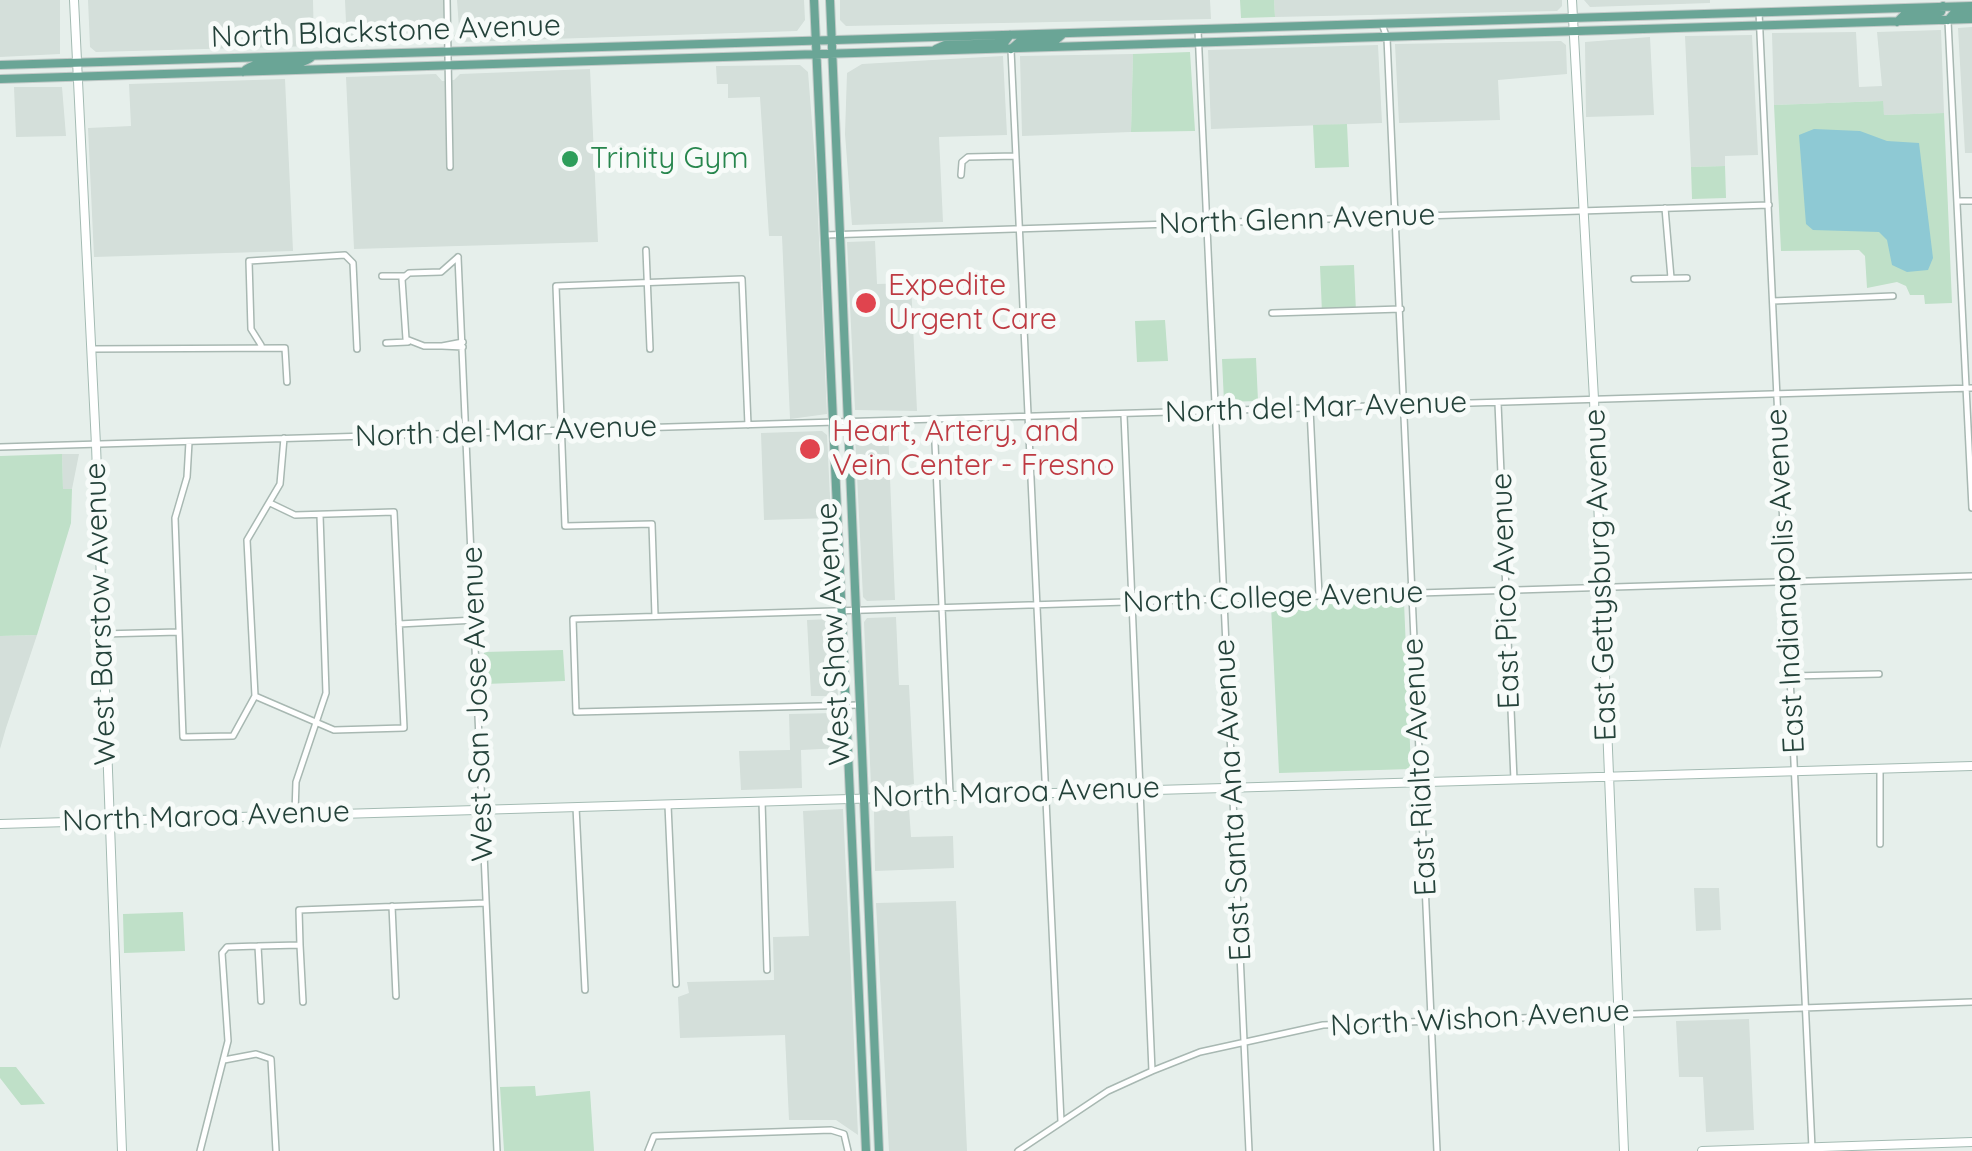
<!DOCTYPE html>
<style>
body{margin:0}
canvas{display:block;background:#e6efeb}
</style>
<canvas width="1972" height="1151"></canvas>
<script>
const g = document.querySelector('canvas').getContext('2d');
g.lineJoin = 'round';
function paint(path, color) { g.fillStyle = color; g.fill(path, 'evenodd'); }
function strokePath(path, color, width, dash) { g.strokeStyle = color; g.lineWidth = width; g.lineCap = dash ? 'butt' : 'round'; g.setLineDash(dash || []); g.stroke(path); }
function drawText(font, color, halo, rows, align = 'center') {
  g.font = font + ' Quicksand,sans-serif'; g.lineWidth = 10; g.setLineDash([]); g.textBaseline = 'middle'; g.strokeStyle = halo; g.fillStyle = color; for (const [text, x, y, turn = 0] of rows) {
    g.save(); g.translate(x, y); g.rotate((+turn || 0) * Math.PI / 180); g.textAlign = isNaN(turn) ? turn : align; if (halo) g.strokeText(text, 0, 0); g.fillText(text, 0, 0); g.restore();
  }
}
paint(new Path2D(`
 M0 0H60V54L0 57Z
 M88 0H313L314 46 96 52 90 47Z
 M345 0H444L443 36 437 42 347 45Z
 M457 0H804L805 20 797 31 459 42 454 36 459 28Z
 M840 0H1210L1211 19 846 26 840 20Z
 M1274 0H1562V6L1557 11 1275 17Z
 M1584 0H1710V3L1590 7Z
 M1972 27V153H1965L1958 28Z
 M1941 30 1944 113 1884 115 1882 101 1774 105 1772 33 1856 32 1859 87 1882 86 1877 32Z
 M1752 35 1758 155 1725 156V166L1691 167 1685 36Z
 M1650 37 1654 115 1586 117 1585 42Z
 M1561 41 1566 45 1567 74 1498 80 1500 120 1399 123 1395 44Z
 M1378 45 1382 123 1211 129 1208 50Z
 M1133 54 1131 132 1022 136 1020 56Z
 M1003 56 1007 135 939 137 943 222 852 225 845 134 847 73 862 64Z
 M800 65 808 72 816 173 827 414 790 419 782 236H769L760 97 728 98V84H717L716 66Z
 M590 69 598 242 354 249 346 77 436 74 442 81 454 80 460 74Z
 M285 79 293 251 94 257 88 128 131 126 129 84Z
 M14 87H62L66 136 16 137Z
 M875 241 877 284 911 283 917 411 855 410 847 242Z
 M888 429 895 600 867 601 863 597 855 434 859 430Z
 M822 431 827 435 831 518 764 520 761 433Z
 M62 454H79L72 489H63Z
 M896 617 899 685H909L914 784 894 788 871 786 864 622 867 618Z
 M832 619 838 696H811L807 620Z
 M37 635 6 728 0 749V636Z
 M835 713 839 716 841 748 801 750 802 788 741 790 739 751 790 750 789 714Z
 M909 808 911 837 953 836 954 868 875 871 874 811Z
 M843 809 851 977 858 1135 836 1120H789L785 1035 680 1038 678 997 689 993 687 982 774 980 773 937 809 936 803 811Z
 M1694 888H1719L1721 930 1696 931Z
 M956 901 967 1151H889L876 903Z
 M1749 1019 1754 1130 1706 1132 1703 1077H1679L1676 1021Z`), '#d4dfda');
paint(new Path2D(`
 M1240 0H1274L1275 17 1241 18Z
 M1190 52 1195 131 1131 132 1133 54Z
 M1883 101 1884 115 1944 113 1952 303 1925 304 1924 295H1910L1906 286 1897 282 1867 288 1865 256 1859 250 1781 251 1774 105Z
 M1347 124 1349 167 1315 168 1313 125Z
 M1725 166 1726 198 1692 199 1691 167Z
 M1354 265 1356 312 1322 313 1320 266Z
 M1165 320 1168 361 1137 362 1135 321Z
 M1256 358 1258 401 1224 402 1222 359Z
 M62 454 63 489H72L71 523 37 635 0 636V456Z
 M1404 602 1411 769 1279 773 1271 606Z
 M563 650 565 681 485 684 484 652Z
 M183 912 185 951 124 953 123 914Z
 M0 1067H16L45 1104 21 1105 0 1078Z
 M535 1086 536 1096 590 1091 594 1151H504L500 1087Z`), '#bfe0c8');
paint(new Path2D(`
 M1814 129 1860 131 1887 141 1919 143 1933 258 1928 270 1907 272 1892 265 1887 240 1879 232 1813 230 1806 224 1799 135Z`), '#8ec9d4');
const street = new Path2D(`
 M447 0 450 167
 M1759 12 1812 1148
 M1948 21 1972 508
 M1382 24 1387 38 1437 1151
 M1198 30 1249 1151
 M1011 50 1061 1121
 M961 175 962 162 968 157 1016 156
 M1957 201H1972
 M1665 208 1671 278
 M825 235 1769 205
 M646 250 650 349
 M458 257 497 1151
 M382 276H404
 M1634 279 1687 278
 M1773 301 1893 296
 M1272 313 1401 309
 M463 342 442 346 463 347
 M386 343 408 342
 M261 345 251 329 249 261 345 255 353 263 357 349
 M442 346H424L406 339 402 279 409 273 441 272 458 257
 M91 349 285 348 287 382
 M1498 403 1514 780
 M1310 409 1319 595
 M1124 415 1152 1071
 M934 420 950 794
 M189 442 187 477 175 518 183 737 233 736 255 696 247 540 280 484 284 438
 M0 447 1972 388
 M655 616 652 524 565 526 556 286 742 279 748 425
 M399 624 476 620
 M102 634 179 632
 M1792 676 1879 674
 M255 696 334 730 404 728 394 512 295 515 270 503
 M859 705 576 712 573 619 1972 576
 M762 801 767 970
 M668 805 676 984
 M576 807 585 990
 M295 813 296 782 326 693 320 515
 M1880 844V768
 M392 906 396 996
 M300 945 303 1002
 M261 1001 258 946 300 945 299 910 486 903
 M224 1060 256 1054 271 1059 276 1151
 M200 1151 228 1041 222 953 227 947 258 946
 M648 1151 654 1136 831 1130 844 1134 848 1151
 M1018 1151 1108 1091 1152 1071 1200 1052 1323 1025 1972 1002`);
const secondary = new Path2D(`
 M74 0 96 445 122 1151
 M1572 0 1594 399 1624 1151
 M0 824 1972 766
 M1702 1151 1972 1142`);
const primary = new Path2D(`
 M814 0 866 1151
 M830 0 879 1151
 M1948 20 1954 13 1972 12
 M1897 22 1905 14 1941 12 1943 6
 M936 49 945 45 1004 43 1010 35
 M1011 49 1019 42 1056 40 1063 34
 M0 65 1972 6
 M243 72C261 54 294 73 313 56
 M0 79 1972 19`);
strokePath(street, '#a8b8b2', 8);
strokePath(secondary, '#a4bbb3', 10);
strokePath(primary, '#c2cac8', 10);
strokePath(street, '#fff', 5);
strokePath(secondary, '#fff', 8);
strokePath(primary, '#6aa596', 8);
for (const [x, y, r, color] of [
 [570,159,10,"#2e9e5b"],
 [866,303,12,"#e0444e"],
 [810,449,12,"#e0444e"]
]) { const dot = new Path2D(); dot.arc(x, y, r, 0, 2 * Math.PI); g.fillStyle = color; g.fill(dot); strokePath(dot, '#f7fbf9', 4); }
drawText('30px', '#24423a', '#f7fbf9', [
 ["North Blackstone Avenue",386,32,-2],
 ["North Glenn Avenue",1297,220,-2],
 ["North del Mar Avenue",1316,408,-2],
 ["North del Mar Avenue",506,432,-2],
 ["East Gettysburg Avenue",1601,575,-92],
 ["East Indianapolis Avenue",1786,581,-93],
 ["East Pico Avenue",1506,591,-92],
 ["North College Avenue",1273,598,-2],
 ["West Barstow Avenue",101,614,-92],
 ["West Shaw Avenue",834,634,-93],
 ["West San Jose Avenue",478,704,-92],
 ["East Rialto Avenue",1420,767,-93],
 ["North Maroa Avenue",1016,793,-2],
 ["East Santa Ana Avenue",1233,800,-93],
 ["North Maroa Avenue",206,817,-2],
 ["North Wishon Avenue",1480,1019,-3]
]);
drawText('30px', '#27864d', '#f7fbf9', [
 ["Trinity Gym",590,159]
], 'left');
drawText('30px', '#be3a42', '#f7fbf9', [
 ["Expedite",888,286],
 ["Urgent Care",888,320],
 ["Heart, Artery, and",832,432],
 ["Vein Center - Fresno",832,466]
], 'left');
</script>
